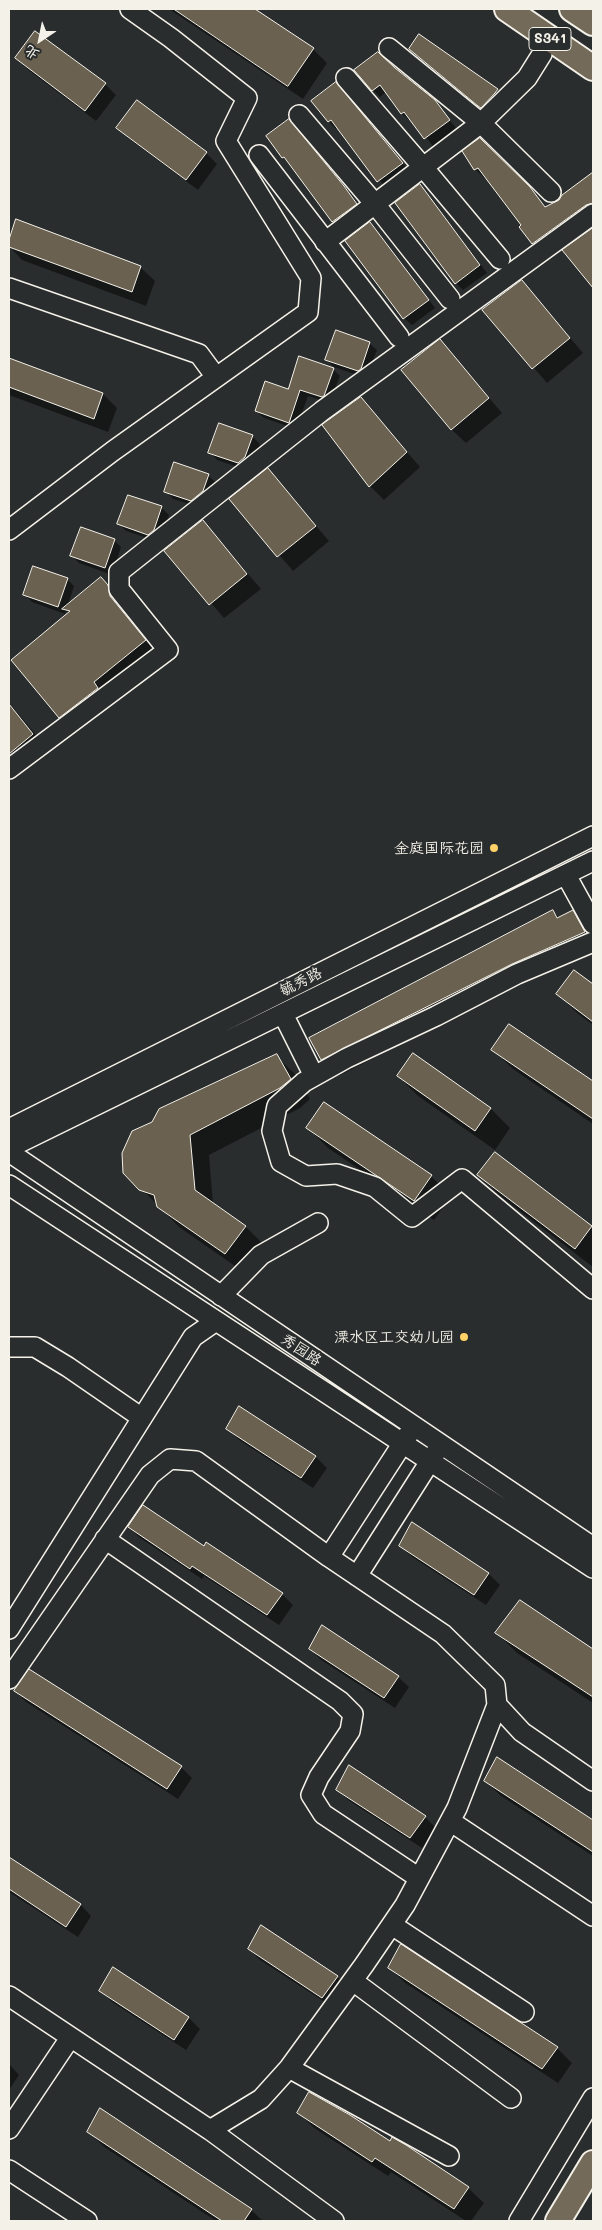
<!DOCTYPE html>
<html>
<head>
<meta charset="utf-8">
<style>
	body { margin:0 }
	#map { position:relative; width:602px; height:2230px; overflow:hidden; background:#2a2d2e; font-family:Mali,"LXGW WenKai TC",sans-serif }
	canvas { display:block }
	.frame { position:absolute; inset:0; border:10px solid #f4f1e8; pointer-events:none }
	.north { position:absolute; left:15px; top:15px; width:50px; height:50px; -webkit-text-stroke:4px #2a2d2e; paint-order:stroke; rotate:214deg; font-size:14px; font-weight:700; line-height:20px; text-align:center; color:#f4f1e8 }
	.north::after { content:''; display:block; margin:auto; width:18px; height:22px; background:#f4f1e8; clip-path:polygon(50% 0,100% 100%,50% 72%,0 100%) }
</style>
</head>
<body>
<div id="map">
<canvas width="602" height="2230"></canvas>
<div class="frame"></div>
<div class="north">北</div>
</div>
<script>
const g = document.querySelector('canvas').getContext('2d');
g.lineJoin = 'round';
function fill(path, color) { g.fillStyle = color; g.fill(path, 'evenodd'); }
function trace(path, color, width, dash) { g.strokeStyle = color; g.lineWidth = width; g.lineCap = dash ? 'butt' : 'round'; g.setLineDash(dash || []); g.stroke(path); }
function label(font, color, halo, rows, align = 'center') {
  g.font = font + ' Mali,"LXGW WenKai TC",sans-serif'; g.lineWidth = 4.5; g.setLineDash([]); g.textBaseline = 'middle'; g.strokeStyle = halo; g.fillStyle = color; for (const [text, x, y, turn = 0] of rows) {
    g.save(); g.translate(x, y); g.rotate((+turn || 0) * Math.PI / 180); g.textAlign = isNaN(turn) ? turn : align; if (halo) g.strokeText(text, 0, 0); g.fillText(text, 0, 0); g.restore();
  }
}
fill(new Path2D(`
	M169,9H253L313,49L327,63L303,99Z
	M419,36L497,90L508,101L492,118L410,49Z
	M16,58L105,84L116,95L96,121L27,69Z
	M395,69L434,101L456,128L433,146L411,119L410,121L402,114L386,92L380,97L373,90Z
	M343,91L409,171L386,188L338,128L336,129L329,122L312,101Z
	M118,127L206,153L217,164L198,190L128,138Z
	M296,128L351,194L363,212L340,229L291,164L283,157Z
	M480,140L547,208L560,201L563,196L593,173V218L542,253L521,227L523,226L487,178L485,179L475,169Z
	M420,186L487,273L463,290L456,283Z
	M17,221L140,267L155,281L146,306L22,260L9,246Z
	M370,224L435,308L412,325L404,318Z
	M593,228V286L564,250Z
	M522,281L583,353L547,383L484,310Z
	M440,341L502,413L466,443L451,429Z
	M369,343L377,350L366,378L334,367L327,360Z
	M9,359L103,394L117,408L108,432L9,395Z
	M333,369L340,376L329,403L308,396L296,429L264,418L256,411L288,391Z
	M361,398L420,467L384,500L370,486Z
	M252,436L260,444L252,465L246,470L217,460L210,452Z
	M268,470L329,541L293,571L231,499Z
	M208,475L215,482L210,498L199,507L173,499L166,491Z
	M128,496L162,508L169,515L161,537L156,541L126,531L119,524Z
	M203,522L261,589L224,618L166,551Z
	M114,540L121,547L112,575L79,563L72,556Z
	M101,578L122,601L124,612L159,655L74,731L60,717L69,614L66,611L65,614L32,602L25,595L67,579L74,586L68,605Z
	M9,703L47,748L10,778L9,777Z
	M553,912L560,918L572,912L593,936V952L529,980L338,1076L322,1059Z
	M574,971L593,986V1025L577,1013L558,994Z
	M509,1026L593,1083V1124L513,1069L493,1050Z
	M413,1055L491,1109L510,1128L495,1150L418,1096L398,1076Z
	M276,1056L296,1075L310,1099L300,1108L209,1155L213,1204L245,1226L265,1246L245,1273L179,1227L125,1172Z
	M308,1128L431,1176L451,1196L434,1220L328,1148Z
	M495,1154L593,1229V1267L499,1195L479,1175Z
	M240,1407L316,1457L327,1468L313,1488L239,1440L228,1429Z
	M413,1524L489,1574L500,1585L486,1605L412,1557L401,1546Z
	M129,1527L204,1547L282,1594L293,1605L279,1625L204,1576L202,1579L140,1538Z
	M521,1601L593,1651V1703L517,1653L497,1633Z
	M310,1649L398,1677L409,1687L395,1708L321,1660Z
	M30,1671L181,1767L192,1778L178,1799L26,1702L15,1691Z
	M498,1759L593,1821V1856L501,1796L485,1781Z
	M337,1789L425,1817L436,1828L422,1848L348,1800Z
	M9,1858L81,1905L91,1916L78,1937L9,1892Z
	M249,1949L337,1977L348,1987L334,2008L260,1960Z
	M389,1967L557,2048L572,2063L558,2083L405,1983Z
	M113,1969L189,2018L200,2029L186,2050L112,2002L101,1991Z
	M9,2064L19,2075L9,2090Z
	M299,2113L390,2142L468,2188L484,2203L471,2221H466L391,2172L388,2176L314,2128Z
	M88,2131L251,2210L263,2221H216L104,2147Z`), '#0007');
const building = new Path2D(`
	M174,9H255L314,48L288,86Z
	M35,31L106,83L85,111L15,58Z
	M419,34L498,89L495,93L481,108L478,106L409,49Z
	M378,52L395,68L435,100L450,120L424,139L404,112L401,114L380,85L372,91L354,70Z
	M336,82L403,163L377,182L331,120L328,122L311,101Z
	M137,100L207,152L186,180L116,128Z
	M289,119L344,186L357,204L332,222L284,157L282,158L266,136Z
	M480,138L530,187L545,207L559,200L562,195L593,172V203L586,205L532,244L519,227L521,225L478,168L474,170L462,151Z
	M420,184L480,265L455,284L395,203Z
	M16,219L141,266L132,292L9,247V240Z
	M370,222L429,300L403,319L345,241Z
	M593,228V288L562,250Z
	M522,280L570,338L532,369L482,310Z
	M336,330L370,342L361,369L358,371L325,360Z
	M440,339L489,398L451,430L401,370Z
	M299,356L334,368L324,396L322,397L300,390L289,423L255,411L265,381L288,389Z
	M9,358L103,393L94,419L9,387Z
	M361,397L407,452L369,487L322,425Z
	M219,423L253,435L245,457L238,463L208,453Z
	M174,462L209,474L203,491L191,501L164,492Z
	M268,468L316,526L277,557L229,499Z
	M128,495L162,506L154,530L148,535L117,524Z
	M203,520L247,574L209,605L164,551Z
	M81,527L115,539L105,568L70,556Z
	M33,566L68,578L58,607L23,595Z
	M101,577L108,585L110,596L146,640L94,682L98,688L59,718L11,660L70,611L62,609Z
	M9,704L33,734L9,754Z
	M553,910L557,918L573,910L585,932L512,964L321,1060L309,1038Z
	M574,970L593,984V1022L556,994Z
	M509,1024L593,1081V1119L491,1050Z
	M413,1053L491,1108L475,1131L397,1076Z
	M277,1054L291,1079L280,1088L190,1135L195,1190L246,1226L225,1254L157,1207L154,1195L139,1190L123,1173L122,1153L132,1131L152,1122L159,1109Z
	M324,1102L432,1175L414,1201L306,1128Z
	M495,1152L592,1226L575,1249L477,1175Z
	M239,1406L316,1456L301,1478L226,1429Z
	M143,1505L204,1546L206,1542L283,1593L267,1615L192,1566L190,1569L128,1527Z
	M412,1522L489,1573L474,1595L399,1546Z
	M520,1600L593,1649V1697L495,1633Z
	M322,1625L399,1676L384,1698L309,1649Z
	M29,1669L182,1766L167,1789L14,1691Z
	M497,1757L593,1820V1852L484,1781Z
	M349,1765L426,1816L410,1838L336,1790Z
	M9,1857L81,1904L66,1927L9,1889Z
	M261,1925L338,1976L322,1998L248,1949Z
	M401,1944L558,2047L542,2069L388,1968Z
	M113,1967L189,2017L174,2040L99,1991Z
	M309,2092L350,2115L390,2141L392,2137L406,2145L469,2187L454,2209L375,2158L372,2162L297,2113Z
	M100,2108L252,2209L244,2221H222L87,2132Z`);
fill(building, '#6a6151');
trace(building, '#f4f1e8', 1);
const minor = new Path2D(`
	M389,48L481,123L551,192
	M346,78L423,167L500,259
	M299,115L375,204L450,299
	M259,155L399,337
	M325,242L481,123L527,78L542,54
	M9,288L199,354L216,377
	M9,530L113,451L308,312L311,278L226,141L247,98L171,38L130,9
	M9,769L168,650L119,589V572L322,411L593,214
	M566,875L593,924
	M593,942L517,974L436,1016L347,1058L304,1082L277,1106L272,1131L281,1162L306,1176L337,1174L375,1187L412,1217L462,1179L593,1289
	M283,1014L314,1076
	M9,1129L593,836
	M9,1148L593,861
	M9,1152L593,1547
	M9,1185L593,1568
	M221,1296L261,1255L318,1223
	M9,1347H35L68,1367L142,1418
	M105,1539L340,1701L353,1714L350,1731L319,1777L311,1795L323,1814L419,1878
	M329,1557L410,1432
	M357,1576L436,1452
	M9,1629L193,1337L216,1321
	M9,1679L150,1475L170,1459L196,1461L329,1557L443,1634L495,1685L497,1705L457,1808L405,1905L364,1965L289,2068L261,2099L210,2130L9,1996
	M497,1705L522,1732L593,1781
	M450,1821L593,1916
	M392,1925L524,2012
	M353,1981L511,2098
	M289,2068L449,2156
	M9,2129L70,2038
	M210,2130L334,2221
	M9,2170L87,2221
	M519,2221L593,2098`);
const major = new Path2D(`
	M507,9L593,68
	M572,9L593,23
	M558,2221L593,2163`);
trace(minor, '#f4f1e8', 22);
trace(major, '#f4f1e8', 28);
trace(minor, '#2a2d2e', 19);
trace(major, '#746a5a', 24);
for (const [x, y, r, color] of [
	[494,848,5,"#ffd166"],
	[464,1337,5,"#ffd166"]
]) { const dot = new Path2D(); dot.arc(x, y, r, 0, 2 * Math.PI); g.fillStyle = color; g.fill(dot); trace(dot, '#2a2d2e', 2); }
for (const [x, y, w] of [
	[550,39,42]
]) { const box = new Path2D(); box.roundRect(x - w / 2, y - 11.5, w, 23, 4); g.fillStyle = '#2a2d2e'; g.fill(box); trace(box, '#f4f1e8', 1); }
label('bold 14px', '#f4f1e8', null, [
	["S341",550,39]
]);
label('15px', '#f4f1e8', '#2a2d2e', [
	["金庭国际花园",484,848],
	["溧水区工交幼儿园",454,1337]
], 'right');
label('15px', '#f4f1e8', '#2a2d2e', [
	["毓秀路",301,982,-27],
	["秀园路",301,1350,34]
]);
</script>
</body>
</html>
